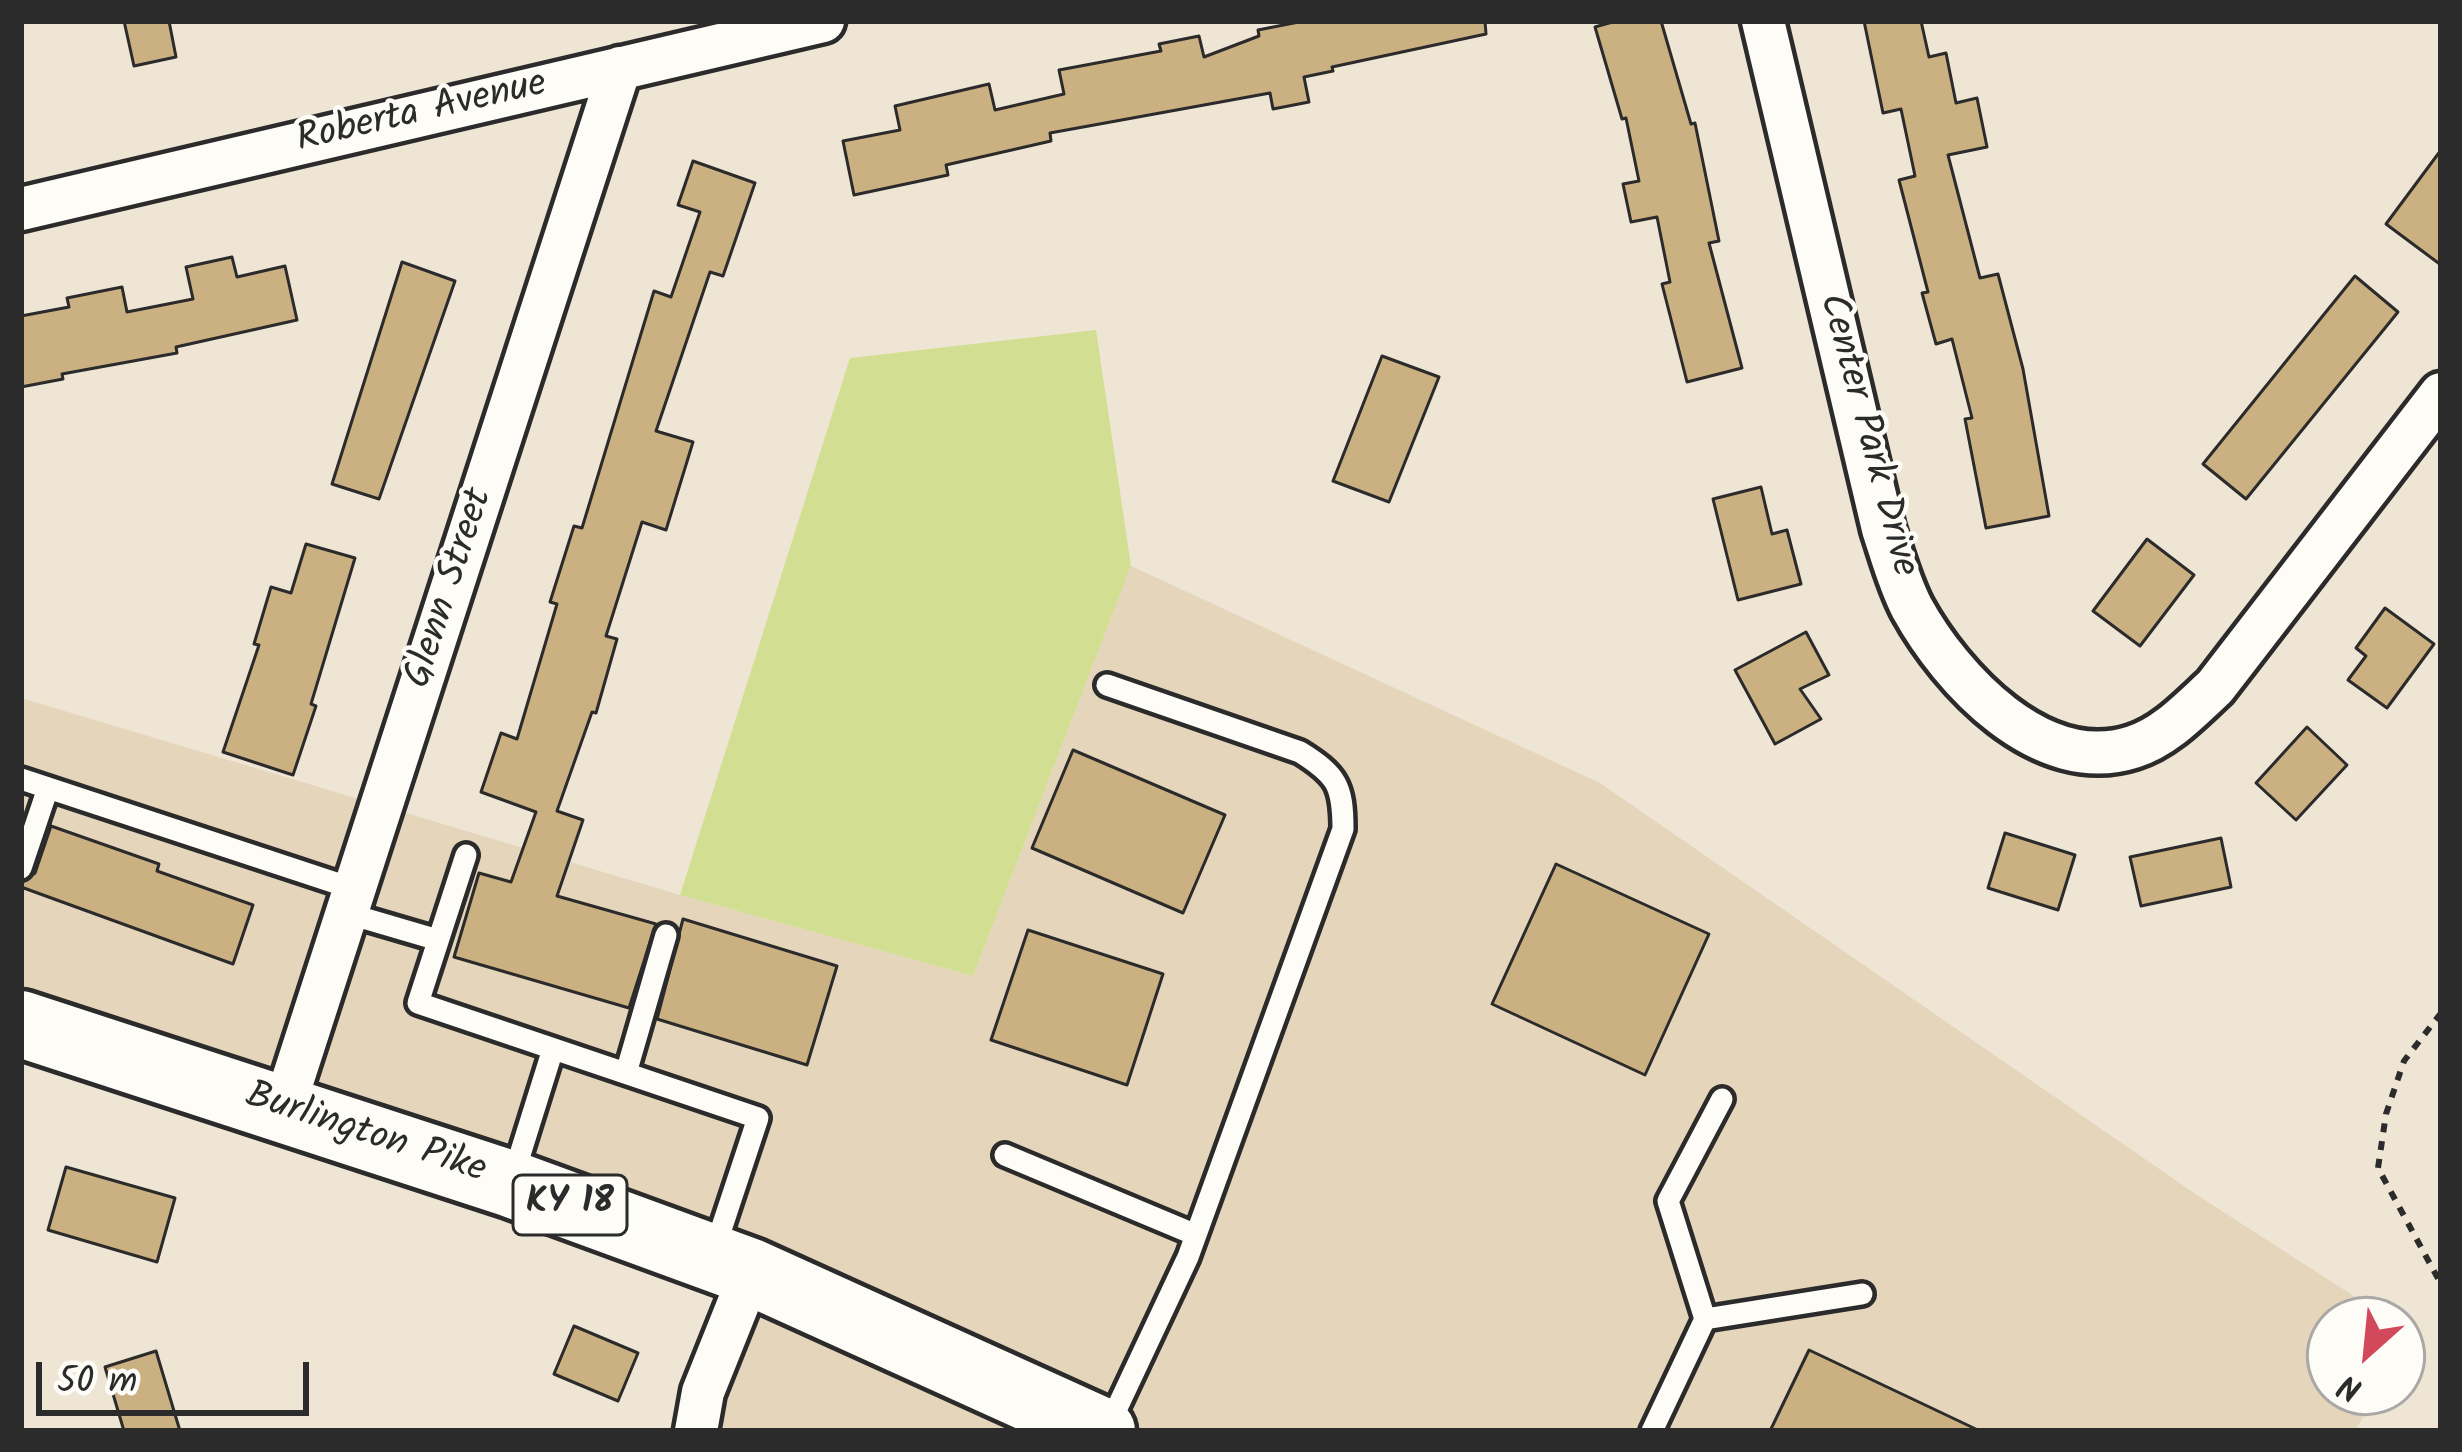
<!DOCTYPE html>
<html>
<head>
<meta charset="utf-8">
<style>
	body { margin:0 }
	#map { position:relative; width:2462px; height:1452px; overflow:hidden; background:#eee5d4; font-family:Kalam,sans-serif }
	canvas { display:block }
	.frame { position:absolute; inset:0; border:24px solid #2b2b2b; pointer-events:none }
	.north { position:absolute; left:2306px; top:1296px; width:120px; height:120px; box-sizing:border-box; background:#fdfcf7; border:3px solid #a9a8a5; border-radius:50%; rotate:207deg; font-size:33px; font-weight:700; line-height:48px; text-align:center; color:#2b2b2b }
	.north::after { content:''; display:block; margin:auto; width:42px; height:54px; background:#d1495b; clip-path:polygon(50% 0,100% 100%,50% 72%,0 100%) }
	.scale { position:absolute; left:36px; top:1362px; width:273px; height:54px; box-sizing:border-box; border:6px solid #2b2b2b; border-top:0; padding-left:15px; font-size:36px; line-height:42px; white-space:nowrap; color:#2b2b2b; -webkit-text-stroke:9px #fdfcf7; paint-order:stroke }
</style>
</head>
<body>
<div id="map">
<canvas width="2462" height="1452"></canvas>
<div class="frame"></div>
<div class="north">N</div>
<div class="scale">50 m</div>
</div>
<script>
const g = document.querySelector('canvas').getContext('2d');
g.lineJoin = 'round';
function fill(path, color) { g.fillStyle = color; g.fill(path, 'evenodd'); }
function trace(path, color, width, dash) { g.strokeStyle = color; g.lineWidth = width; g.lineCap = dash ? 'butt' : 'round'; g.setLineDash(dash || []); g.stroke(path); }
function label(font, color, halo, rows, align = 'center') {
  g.font = font + ' Kalam,sans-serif'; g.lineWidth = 9; g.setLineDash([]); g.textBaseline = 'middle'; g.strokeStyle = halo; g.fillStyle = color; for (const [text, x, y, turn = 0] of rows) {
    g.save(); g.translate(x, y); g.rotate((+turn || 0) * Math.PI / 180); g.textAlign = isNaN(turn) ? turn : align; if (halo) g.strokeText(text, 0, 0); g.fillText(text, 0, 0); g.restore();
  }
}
fill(new Path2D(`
	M1131,566L1600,783L2197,1195L2391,1320H2330V1392H2378L2355,1431H696L751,1273L21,1024V698L680,895L973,976Z`), '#e4d5bb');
fill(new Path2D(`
	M1096,330L1131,566L973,976L680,895L850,358Z`), '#d2df92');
const building = new Path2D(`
	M124,21H169L176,57L134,66Z
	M1304,21H1485L1486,34L1332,67L1333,71L1304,77L1309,102L1273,109L1270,93L1050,133L1051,141L946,165L948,175L854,195L843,141L900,130L895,106L989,84L995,110L1064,94L1059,70L1161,51L1159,44L1199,36L1204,57L1259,36L1258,30Z
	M1616,21H1661L1691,124L1695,123L1719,241L1709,243L1742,368L1687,382L1662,284L1670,282L1657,217L1631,222L1623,184L1639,181L1626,118L1622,119L1595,27Z
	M1864,21H1921L1929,57L1946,53L1956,103L1977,98L1987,147L1948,155L1980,278L1998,274L2023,369L2049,516L1986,528L1965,419L1972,418L1952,339L1936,344L1922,293L1928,292L1899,180L1915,176L1901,109L1883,113Z
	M2441,150V265L2386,224Z
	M693,161L755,183L723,276L710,272L656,431L693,442L666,530L642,522L606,636L617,639L596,713L592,712L557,811L583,820L557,896L656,924L629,1008L454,957L479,873L511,882L536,812L481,792L501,733L517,739L557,604L550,602L574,526L582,528L654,291L671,297L700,212L678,205Z
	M232,257L237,277L285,266L297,320L176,347L177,353L62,374L63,379L21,387V316L69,307L67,298L122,287L127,312L193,299L186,267Z
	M402,262L455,281L379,499L332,484Z
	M2355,276L2398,312L2246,499L2203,464Z
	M1382,356L1439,377L1389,502L1333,481Z
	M1761,487L1772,534L1787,530L1801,584L1738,600L1713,499Z
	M2147,539L2194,575L2140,646L2093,611Z
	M306,544L355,558L311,704L316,706L293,775L223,752L259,645L254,644L271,587L291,593Z
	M2385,608L2434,644L2387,708L2348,680L2366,656L2356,648Z
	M1806,632L1829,675L1800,689L1821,719L1775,744L1735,670Z
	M2307,727L2347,765L2296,820L2256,783Z
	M1073,750L1225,815L1183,913L1032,848Z
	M51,826L159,864L157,871L253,905L233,964L21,887V883L35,873Z
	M2005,833L2075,855L2058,910L1988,888Z
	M2221,838L2231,887L2141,906L2130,857Z
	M1556,864L1709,934L1645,1075L1492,1004Z
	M683,919L837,966L807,1065L657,1019Z
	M1028,930L1163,974L1127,1085L991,1040Z
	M66,1167L175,1198L157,1262L48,1230Z
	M574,1326L638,1353L618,1401L554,1374Z
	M1809,1350L1980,1431H1770Z
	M156,1351L180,1431H124L105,1367Z`);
fill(building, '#cbb081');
trace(building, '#2b2b2b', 3);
const lane = new Path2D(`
	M1107,685L1300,752C1337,775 1343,786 1343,829L1188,1257L1109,1425
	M21,779L354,889
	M466,855L418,1003L758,1118L714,1251
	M21,868L48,788
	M346,913L438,940
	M626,1073L666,935
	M1005,1155L1196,1235
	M513,1177L553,1049
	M1705,1319L1862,1294
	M1652,1431L1705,1319L1668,1201L1722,1099`);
const street = new Path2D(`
	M1763,21L1883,529C1892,556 1899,583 1912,608C1951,679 2041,777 2133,747C2165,737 2190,710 2215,687L2441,394
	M21,209L823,21
	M283,1110L620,68
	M696,1431L703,1392L751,1272`);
const primary = new Path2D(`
	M21,1024L511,1184L751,1272L1102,1431`);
trace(lane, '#2b2b2b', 30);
trace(street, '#2b2b2b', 51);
trace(primary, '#2b2b2b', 75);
trace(new Path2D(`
	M2441,1013L2404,1061L2386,1114L2378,1168L2441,1284`), '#2b2b2b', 6, [9, 9]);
trace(lane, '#fdfcf7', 21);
trace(street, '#fdfcf7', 42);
trace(primary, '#fdfcf7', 66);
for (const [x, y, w] of [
	[570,1205,114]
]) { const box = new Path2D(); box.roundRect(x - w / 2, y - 30, w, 60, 9); g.fillStyle = '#fdfcf7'; g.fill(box); trace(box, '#2b2b2b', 3); }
label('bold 36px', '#2b2b2b', null, [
	["KY 18",570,1205]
]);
label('39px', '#2b2b2b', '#fdfcf7', [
	["Roberta Avenue",422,115,-13],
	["Center Park Drive",1865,436,75],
	["Glenn Street",452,589,-72],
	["Burlington Pike",365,1136,18]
]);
</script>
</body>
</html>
